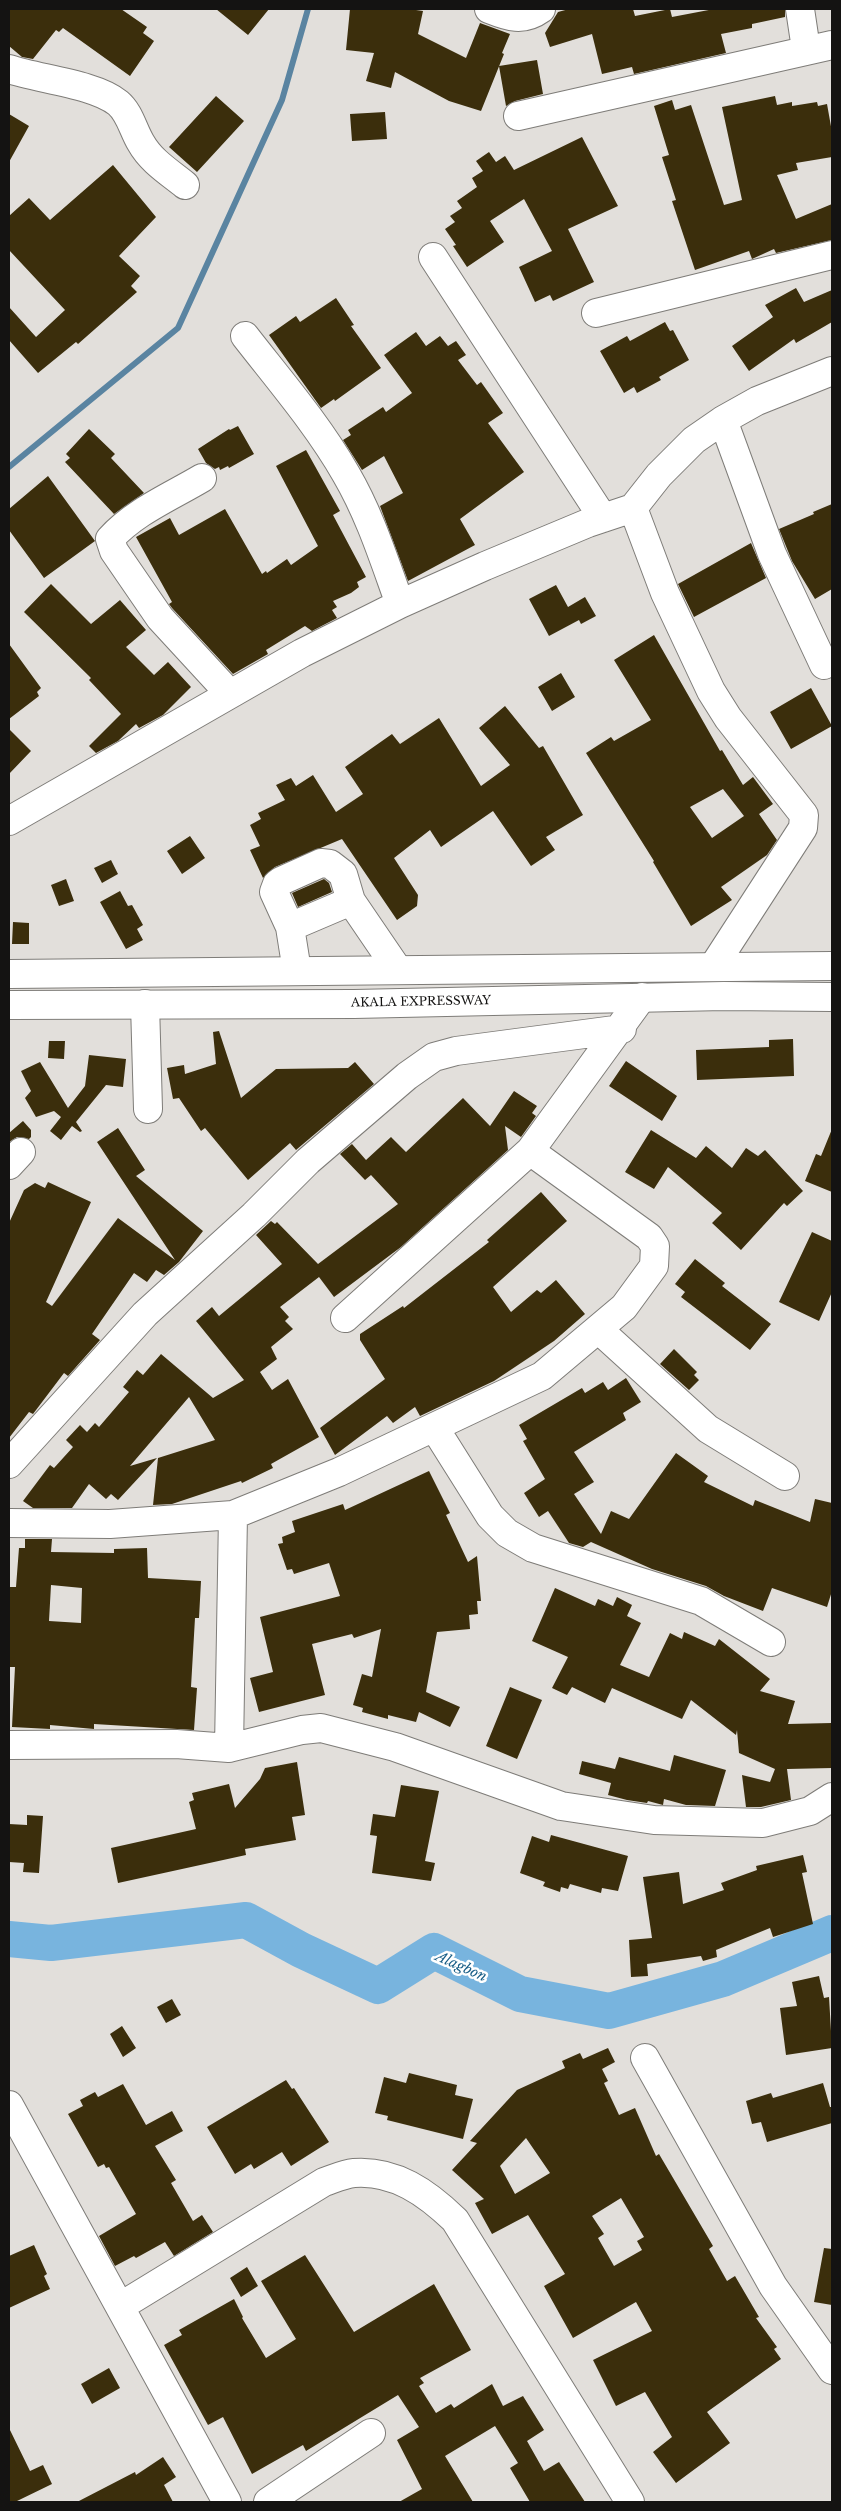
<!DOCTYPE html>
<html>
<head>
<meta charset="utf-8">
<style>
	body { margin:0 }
	#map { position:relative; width:841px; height:2511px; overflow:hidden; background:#e2dfdb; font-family:"Libre Baskerville",serif }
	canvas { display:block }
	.frame { position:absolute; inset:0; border:10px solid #141312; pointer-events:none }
</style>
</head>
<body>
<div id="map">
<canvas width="841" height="2511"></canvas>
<div class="frame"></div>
</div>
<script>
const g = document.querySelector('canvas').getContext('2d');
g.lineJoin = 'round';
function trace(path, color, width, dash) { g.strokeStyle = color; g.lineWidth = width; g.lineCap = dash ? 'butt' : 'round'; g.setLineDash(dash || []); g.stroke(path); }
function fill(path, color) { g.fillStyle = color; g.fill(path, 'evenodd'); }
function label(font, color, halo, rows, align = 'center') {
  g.font = font + ' "Libre Baskerville",serif'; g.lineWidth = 5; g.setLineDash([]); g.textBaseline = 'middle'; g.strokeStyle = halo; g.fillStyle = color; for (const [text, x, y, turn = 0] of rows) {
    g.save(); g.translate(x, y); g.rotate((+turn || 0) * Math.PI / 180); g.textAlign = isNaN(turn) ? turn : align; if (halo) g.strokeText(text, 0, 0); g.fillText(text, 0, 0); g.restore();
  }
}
trace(new Path2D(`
	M9,467L178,328L282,100L308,9`), '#5a84a1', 6);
trace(new Path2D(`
	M9,1939L51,1943L246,1920L301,1950L378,1986L434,1951L520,1994L609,2011L723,1979L832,1933`), '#78b4de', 36);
fill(new Path2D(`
	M9,9H121L147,27L143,33L154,41L130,76L63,28L59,32L56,30L33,59L22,57L9,46Z
	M216,9H269L248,35Z
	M350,9H409L423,11L418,34L466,58L480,23L510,34L502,53L504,54L481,111L449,101L395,72L391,88L366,81L374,53L346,50Z
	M569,9H633L635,16L670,9L672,17L714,9H785V17L752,24V28L721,34L726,53L634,74L632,67L602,74L592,34L550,47L545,33L558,12Z
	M537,60L543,94L515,101L506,106L499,66Z
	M216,96L244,121L197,172L169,147Z
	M775,96L777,105L792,102V106L817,102L818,106L827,104L832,132V157L796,163L798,170L777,175L796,219L832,204V240L776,253L774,249L752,259L749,251L695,270L672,201L676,200L662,157L669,155L654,106L672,100L675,110L691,105L724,205L742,200L722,107Z
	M385,112L387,139L352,141L350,114Z
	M9,114L29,126L9,162Z
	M582,137L618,206L568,229L594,282L553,301L550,295L535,302L519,267L552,251L524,199L490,221L504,242L467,267L453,246L456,245L445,229L455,222L450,216L462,208L457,201L477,187L472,178L483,171L476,161L489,152L496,162L505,156L514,170Z
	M113,165L156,217L119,256L140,276L131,286L137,292L78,344L76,342L38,373L9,340V307L36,337L65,310L9,250V216L29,198L50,220Z
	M796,288L804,302L832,290V322L796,343L794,339L749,371L732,346L773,317L765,305Z
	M336,298L354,325L351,326L381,368L335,401L334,399L321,408L269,335L296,316L300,322Z
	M665,322L670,331L673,330L689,360L659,377L661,380L637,393L634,387L624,393L600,351L627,336L630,341Z
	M416,332L426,346L440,336L448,346L456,341L466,355L458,360L477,385L481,382L503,413L488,423L524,472L460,519L475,545L408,581L380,506L403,493L384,456L362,470L343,440L351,435L348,430L383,407L386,412L412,393L384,355Z
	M238,426L254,454L229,468L228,466L220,470L219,467L215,469L206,463L198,449L229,429L230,430Z
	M89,429L115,454L111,458L144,493L114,514L65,462L70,458L66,454Z
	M306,450L340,511L333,515L366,577L357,582L359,587L351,593L333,601L337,607L332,610L337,618L312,631L305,626L266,650L268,654L233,674L172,608L169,604L172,602L136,537L170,518L179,535L225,509L262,574L266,571L267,573L287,559L291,565L318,546L276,466Z
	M48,476L95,541L44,578L9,530V509Z
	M832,504V589L815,599L792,561L779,529L814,514L813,512Z
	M751,543L766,578L694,617L678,584Z
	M51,584L91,624L120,600L146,630L126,647L154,675L168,662L191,687L163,715L139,728L136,724L118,741L96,753L89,746L121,714L89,680L91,678L24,612Z
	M556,585L568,607L585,597L596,616L581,624L579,620L549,636L529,599Z
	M654,635L720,751L722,750L743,785L753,777L773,804L759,814L777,840L767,855L721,887L732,900L691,926L653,862L654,861L586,753L611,737L614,741L651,720L614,660ZM723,789L744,816L712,838L690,807Z
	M9,644L41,688L37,692L39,696L9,719Z
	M561,673L575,697L552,711L538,687Z
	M811,688L832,726L791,749L770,712Z
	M505,706L539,748L543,746L583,815L546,837L555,850L531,866L493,811L441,847L430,830L394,858L418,895L417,906L397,920L342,839L275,867L263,878L250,850L260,846L250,825L261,819L258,813L285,800L276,785L291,778L296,786L313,775L336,812L363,794L345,767L392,734L400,744L439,718L481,786L510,765L479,728Z
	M9,729L31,751L9,774Z
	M190,836L205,858L182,874L167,851Z
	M111,860L118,874L102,883L94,868Z
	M66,879L74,901L59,906L51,885Z
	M324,879L329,883L332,892L298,907L292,893Z
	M120,891L128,906L132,905L143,925L137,929L143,940L126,949L100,902Z
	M13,922L29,923V944H12Z
	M219,1031L241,1098L276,1069L348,1068L355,1062L374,1084L296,1150L290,1143L248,1180L205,1128L201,1131L179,1098L173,1099L167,1068L184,1065L185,1074L216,1064L213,1032Z
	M793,1039L794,1076L697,1080L696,1050L769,1047V1040Z
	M49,1041H65L64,1059L48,1058Z
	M89,1055L126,1059L123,1087L106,1085L76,1122L82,1131L80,1132L72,1126L61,1140L50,1131L61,1117L54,1111L36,1117L25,1098L31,1091L21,1071L40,1062L68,1108L85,1086Z
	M626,1061L677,1096L662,1121L609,1086Z
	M514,1091L537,1106L532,1113L536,1116L521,1137L505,1126L508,1150L401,1247L334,1297L319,1277L280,1307L289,1317L285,1321L293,1329L271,1347L277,1359L260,1372L272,1390L288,1379L319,1437L271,1464L273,1468L242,1483L241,1481L172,1504L153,1505L158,1458L215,1440L189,1397L130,1466L157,1458L118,1500L111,1494L106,1499L89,1484L72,1508H33L23,1501L50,1465L54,1468L73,1447L66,1440L80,1425L87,1432L95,1423L99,1427L129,1392L123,1387L137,1370L143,1375L161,1354L213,1398L244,1380L196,1321L212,1307L219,1316L282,1264L256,1235L271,1221L275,1224L277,1222L318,1264L398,1204L371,1175L365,1180L340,1154L352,1144L366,1160L391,1137L406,1152L463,1098L490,1126Z
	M23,1121L31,1130V1137L29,1139L17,1137L9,1142V1133Z
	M118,1128L145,1170L136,1176L203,1231L179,1262L164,1275L156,1270L147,1282L134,1273L92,1334L100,1340L68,1376L64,1373L33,1414L29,1412L9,1438V1223L24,1190L35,1183L45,1188L48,1182L91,1202L46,1302L52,1306L118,1218L175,1260L97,1142Z
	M832,1129V1192L805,1181L816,1154L821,1156Z
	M651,1130L696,1158L706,1146L732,1168L746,1148L758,1156L765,1150L803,1191L787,1206L784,1203L741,1250L712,1223L722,1213L668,1167L654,1189L625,1172Z
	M541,1192L567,1221L493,1287L511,1312L537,1290L541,1293L556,1280L585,1314L554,1341L494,1381L420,1416L415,1407L393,1423L387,1416L335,1455L320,1428L385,1379L360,1340V1334L403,1306L404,1308L489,1242L487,1240Z
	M812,1232L832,1241V1292L819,1321L779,1302Z
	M695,1259L725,1283L722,1286L771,1324L750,1350L681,1297L685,1292L675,1284Z
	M674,1349L697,1372L694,1375L699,1380L689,1390L660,1364Z
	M626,1378L641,1402L623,1413L626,1420L574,1452L594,1482L574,1494L601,1534L611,1511L629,1519L676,1453L708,1476L704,1482L753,1506L755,1500L810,1522L815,1499L832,1503V1591L827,1607L772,1588L763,1611L724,1596L706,1586L652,1569L591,1542L583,1547L569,1543L548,1511L539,1517L524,1493L545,1479L523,1441L527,1439L519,1425L582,1388L585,1393L603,1382L608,1390Z
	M429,1471L450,1513L446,1515L468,1562L477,1556L481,1601H477L478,1614L469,1615L470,1629L437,1632L426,1692L460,1707L450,1727L419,1712L416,1722L388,1715V1719L362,1712L363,1708L353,1705L362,1674L372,1677L381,1629L354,1638L352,1634L312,1644L325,1695L259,1712L250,1678L273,1672L260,1617L340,1596L329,1563L294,1574L292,1569L287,1570L278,1544L283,1543L282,1537L295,1532L292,1521L343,1504L345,1510Z
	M25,1539H52L51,1552L114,1553V1549L147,1548L148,1578L201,1581L199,1618H195L191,1687L197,1688L194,1730L94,1724V1729L50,1725V1729L12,1727L15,1667H9V1587H16L19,1548H25ZM51,1585L82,1588L81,1623L49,1621Z
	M555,1588L595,1606L598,1599L613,1606L617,1597L632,1605L627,1616L641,1623L620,1665L649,1677L670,1633L682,1639L684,1632L715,1646L719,1639L770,1679L760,1691L795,1701L788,1724L832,1723V1768L787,1769L791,1800L761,1807H746L742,1775L770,1782L775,1769L739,1753L737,1730L736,1735L691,1700L682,1719L612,1688L605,1703L572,1687L567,1695L552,1688L568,1657L532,1641Z
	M510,1687L542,1700L517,1759L486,1746Z
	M674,1755L726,1770L715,1806L686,1805L664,1799L663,1805L648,1801L647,1803L627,1800L608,1795L611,1783L579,1774L582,1761L615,1769L619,1757L670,1771Z
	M297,1762L305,1815L292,1817L296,1840L245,1849L246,1855L118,1883L111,1848L196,1829L189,1802L194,1800L192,1793L229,1784L235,1808L260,1779L265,1768Z
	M401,1785L439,1791L425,1861L435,1863L431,1881L372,1873L377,1836L370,1835L373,1814L395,1817Z
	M27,1815L43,1816L39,1873L23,1872L24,1863L9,1862V1824L27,1825Z
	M551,1835L628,1856L618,1891L602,1888L601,1893L570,1884L568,1889L561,1887L560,1892L543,1886L545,1882L520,1873L532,1836L549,1842Z
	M803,1855L807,1872L802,1873L813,1924L773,1937L770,1928L716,1950L717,1957L703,1961L701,1956L647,1964L648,1976L631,1977L629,1940L652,1938L643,1877L679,1872L683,1904L724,1890L721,1883L757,1870L756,1866Z
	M819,1976L824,1998L829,1997L832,2048L786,2055L780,2008L797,2006L792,1982Z
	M172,1999L181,2015L166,2023L157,2007Z
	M122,2026L136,2048L123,2057L110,2034Z
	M608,2048L615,2062L602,2069L608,2081L604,2083L619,2115L635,2108L656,2156L659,2154L713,2246L709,2249L727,2281L735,2276L759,2317L756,2318L777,2347L774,2349L781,2359L707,2412L730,2443L676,2483L653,2452L672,2437L645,2392L616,2406L593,2360L652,2331L636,2302L573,2338L544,2286L565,2274L528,2215L492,2234L475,2203L484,2199L452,2170L477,2143L470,2141L517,2090L565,2068L562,2061L580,2053L583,2059ZM526,2138L550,2173L515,2194L500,2166ZM621,2198L644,2237L637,2241L642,2250L614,2266L598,2238L604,2234L592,2216Z
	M409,2073L457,2085L455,2095L473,2099L463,2139L387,2120L388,2116L375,2113L384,2077L406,2083Z
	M286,2080L292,2089L294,2088L329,2142L291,2166L282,2152L254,2169L251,2164L235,2174L207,2127Z
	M823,2083L830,2107H832V2123L767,2142L761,2122L752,2124L746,2101L771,2093L773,2098Z
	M123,2084L146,2125L172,2111L183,2131L155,2146L176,2180L171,2183L193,2221L202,2215L213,2232L174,2256L165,2242L136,2258L134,2256L115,2266L99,2236L136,2214L109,2167L106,2168L104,2164L98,2167L68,2114L83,2106L80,2100L95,2092L98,2097Z
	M34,2245L47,2274L44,2276L50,2289L9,2308V2256Z
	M824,2248L832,2249V2305L814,2302Z
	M305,2255L354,2332L434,2284L471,2350L420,2378L424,2383L419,2386L436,2413L451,2404L454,2408L492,2384L503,2406L523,2396L544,2430L527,2441L544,2471L559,2462L585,2502H530L510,2468L518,2463L495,2426L445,2456L473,2502H399L422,2489L397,2440L419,2427L398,2395L306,2451L303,2445L252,2474L223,2417L208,2425L164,2345L182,2335L179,2330L234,2299L243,2317L242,2318L266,2358L296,2339L261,2281Z
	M247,2267L258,2286L241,2297L230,2278Z
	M109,2368L120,2388L92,2404L81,2384Z
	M9,2428L30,2471L43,2465L52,2484L15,2502H9Z
	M163,2457L176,2477L164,2485L173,2502H77L135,2472L136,2475Z`), '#3b2e0c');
const minor = new Path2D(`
	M489,9C509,17 523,22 541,9
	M800,9L806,49
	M9,69C38,79 95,84 118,103C130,113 133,130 141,143C151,161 169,172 185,185
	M518,116L832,45
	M433,257L603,518
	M596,313L832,255
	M245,336C280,381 318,425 346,474C370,515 384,560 400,604
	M723,420L772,554L824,665
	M202,478C170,497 134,512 110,539L114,551L160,618L230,694
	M633,508L665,593L711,691L728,718L804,815L803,828L713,967
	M9,821L302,653L400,604L485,566L588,523L633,508L659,475L694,440L723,420L757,401L832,371
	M290,927L351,901
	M297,971L290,927L274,892L277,884L281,881L321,863L330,864L343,874L351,901L398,970
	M145,1004L148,1109
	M9,1165L21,1152
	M345,1318L530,1151L642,997
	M598,1329L708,1429L785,1476
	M434,1427L490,1516L507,1533L533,1548L701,1601L771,1642
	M9,1464L145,1314L254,1215L308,1161L407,1076L434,1057L456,1051L622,1029
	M9,1523L110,1524L233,1515L339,1472L542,1376L624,1307L654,1266L655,1246L649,1237L530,1151
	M9,1745L176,1744L229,1748L302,1730L321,1728L395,1747L561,1806L654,1820L763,1823L810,1811L832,1797
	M229,1748L233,1515
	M645,2058L773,2286L832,2370
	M9,2105L227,2502
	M121,2306L324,2182C333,2179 344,2174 354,2173C395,2170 427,2193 455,2220L630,2502
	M268,2502L371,2433`);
const major = new Path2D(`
	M9,974L832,966
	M9,1005L354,1004L724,996L832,997`);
trace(minor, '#7e7c78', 30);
trace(major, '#7e7c78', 30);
trace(minor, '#fff', 28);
trace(major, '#fff', 28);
label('12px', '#141312', '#fff', [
	["AKALA EXPRESSWAY",421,1002,-1]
]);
label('italic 14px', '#185d86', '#fff', [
	["Alagbon",461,1967,24]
]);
</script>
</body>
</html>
